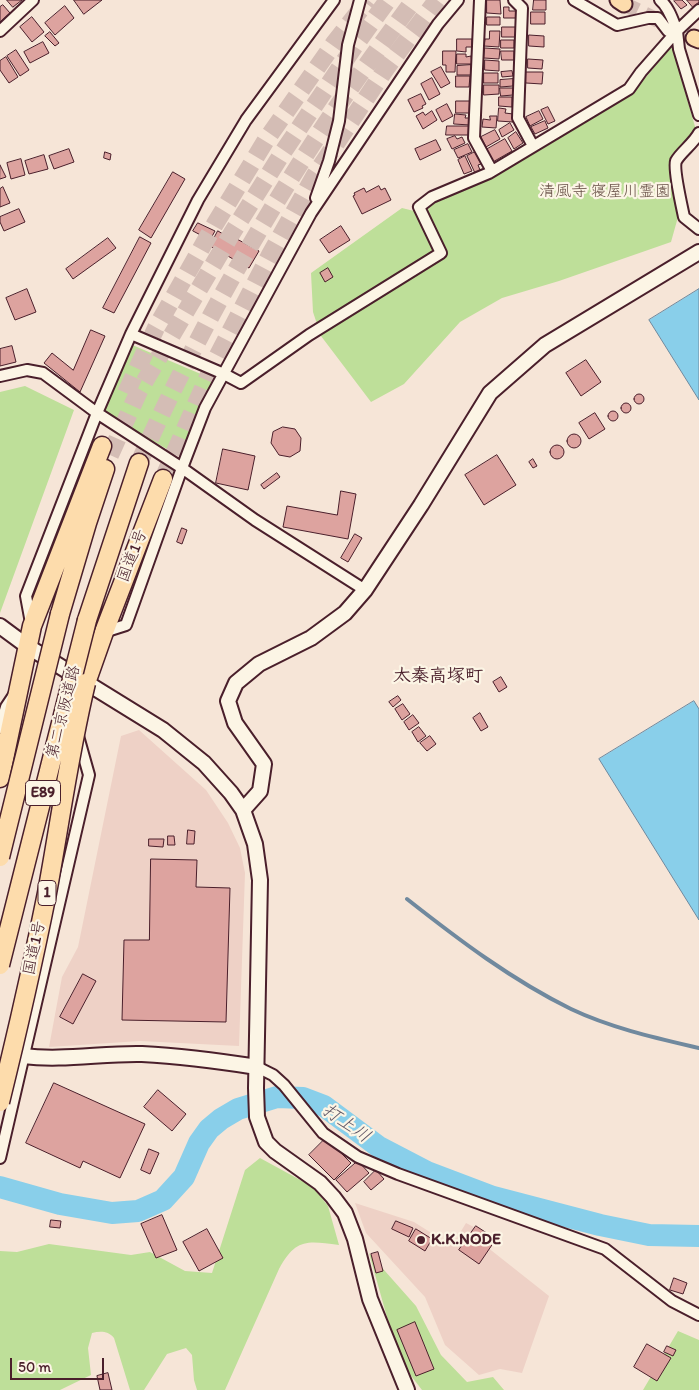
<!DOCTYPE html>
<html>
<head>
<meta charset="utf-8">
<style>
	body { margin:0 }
	#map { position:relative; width:699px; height:1390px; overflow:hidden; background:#f6e5d7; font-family:Itim,sans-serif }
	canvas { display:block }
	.scale { position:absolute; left:10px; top:1358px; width:94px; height:22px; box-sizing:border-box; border:2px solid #4a1f2b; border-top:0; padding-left:6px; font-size:15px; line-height:18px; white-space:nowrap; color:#4a1f2b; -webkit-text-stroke:4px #fcf5e5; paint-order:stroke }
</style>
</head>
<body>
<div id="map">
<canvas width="699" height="1390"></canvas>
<div class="scale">50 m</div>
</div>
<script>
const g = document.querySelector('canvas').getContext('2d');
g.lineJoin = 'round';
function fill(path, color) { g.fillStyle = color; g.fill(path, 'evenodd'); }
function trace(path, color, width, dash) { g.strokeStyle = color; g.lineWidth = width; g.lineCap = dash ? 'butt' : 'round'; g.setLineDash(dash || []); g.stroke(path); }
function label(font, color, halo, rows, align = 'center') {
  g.font = font + ' Itim,"Klee One",sans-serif'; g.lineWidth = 4.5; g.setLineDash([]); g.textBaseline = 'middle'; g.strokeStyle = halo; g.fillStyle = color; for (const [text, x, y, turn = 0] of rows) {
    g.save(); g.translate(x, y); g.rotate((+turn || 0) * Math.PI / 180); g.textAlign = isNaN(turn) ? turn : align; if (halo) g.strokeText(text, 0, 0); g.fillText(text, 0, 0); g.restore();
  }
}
fill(new Path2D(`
	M139,730L206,790L228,823L240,848L245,873L239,1046L140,1041L49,1047L62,977L78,947L121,736Z
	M355,1203L414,1222L452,1246L466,1223L491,1236L487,1247L549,1296L522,1373L500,1369L479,1375L445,1345L425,1297L366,1233Z`), '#eed1c6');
fill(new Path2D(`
	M672,46L696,130L673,163L678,217L671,242L559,281L502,298L460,322L404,384L371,402L321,336L313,312L311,273L402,208L414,211L535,153L631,95Z
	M130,344L215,380L181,457L95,408Z
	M25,386L74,410L0,613V392Z
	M260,1158L313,1187L328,1206L339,1245C307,1241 296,1238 279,1269L225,1390H197L194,1380L192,1355L186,1348L167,1354L144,1390H130L114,1338C108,1331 101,1331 92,1333L88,1348L91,1375L60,1390H0V1251L17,1252L49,1244L131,1255L150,1252L185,1271L212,1273L245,1170Z
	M369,1253L416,1306L441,1355L467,1382L493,1377L504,1390H422L399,1360Z
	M678,1331L699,1340V1390H643Z`), '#bedf99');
const water = new Path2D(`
	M699,289V400L649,320Z
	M694,701L699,709V920L599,759Z`);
fill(water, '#89cfea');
trace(water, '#70899e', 1);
trace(new Path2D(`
	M407,899C459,940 512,980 571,1009C611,1028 656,1038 699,1048`), '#70899e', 4);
trace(new Path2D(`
	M0,1187L60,1204L112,1213L138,1211L163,1200L184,1177L199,1143L209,1129L221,1119L238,1109L277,1097L303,1098L324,1106L379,1147L427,1172L493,1197L600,1225L649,1235L699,1236`), '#89cfea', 22);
const building = new Path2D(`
	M7,0H22L13,7Z
	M74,0H102L84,14Z
	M487,0H500L501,14L487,13Z
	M534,0H546V10H533Z
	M675,0H682L687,5L681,9L674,1Z
	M687,0H699V2L693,7Z
	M3,5L10,13L0,22V7Z
	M65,6L74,18L55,35L45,23Z
	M504,7H509V11H518V18H504Z
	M531,12H545V24H531Z
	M32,17L44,32L32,42L20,27Z
	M487,17H500V25H487Z
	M502,27H516V37H502Z
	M490,31H500L499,47L484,46L485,39H489Z
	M50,32L59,43L55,46L45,36Z
	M529,35L544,36V47L529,46Z
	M457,39H472V47H466V52L457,51Z
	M501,40H514V48H501Z
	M43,42L49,53L30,63L24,52Z
	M485,48L500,49L499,59L484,58Z
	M16,50L29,70L20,76L7,56Z
	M443,51H456L455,72H446V65H443Z
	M501,51H514V60H502Z
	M457,54H466V57L471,56L472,64H457Z
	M6,57L18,77L9,83L0,70V61Z
	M528,59L543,60L542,69L528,68Z
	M485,60L499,61V71L485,70Z
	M471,65V75H457V66Z
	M441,67L450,83L441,88L431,72Z
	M512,71L513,76L502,77L501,72Z
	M526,72H543L542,84L526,83Z
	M484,73H498V83H484Z
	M456,76H470L469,87H456Z
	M432,78L440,94L429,100L421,84Z
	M513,79V86L500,87V80Z
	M484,85H499V94L484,95Z
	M500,88H513V95L501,96Z
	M421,94L426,104L422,106L423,108L414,112L408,100Z
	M499,97H512V107L499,106Z
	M456,101H470V113H456Z
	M447,104L453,116L442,122L436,110Z
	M548,107L555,121L548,124L541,110Z
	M499,108L506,109L505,113L513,114V122L498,121Z
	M432,111L437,120L423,129L416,116L423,112L425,115Z
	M539,111L543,119L530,126L526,117Z
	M455,114L466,115L465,118H470V125L454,124Z
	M490,116H497L496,128L482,127L483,119L490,120Z
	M545,121L548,128L535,134L531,127Z
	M510,123L514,130L502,137L499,130Z
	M447,126H471V135H446Z
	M495,130L500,139L486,147L481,137Z
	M516,132L523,143L514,149L508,138Z
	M455,136L457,139L462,137L465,143L452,149L447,139Z
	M505,139L512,151L491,163L484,151Z
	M436,140L441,150L420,160L415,149Z
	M468,144L472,152L458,158L454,150Z
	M69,149L74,162L54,169L49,156Z
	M105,152L111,154L110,160L104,158Z
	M475,152L481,164L478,165L480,170L475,173L467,156Z
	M44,155L48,169L29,174L25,161Z
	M465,156L472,171L464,174L458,160Z
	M21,159L25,175L11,179L7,163Z
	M0,165L6,177L0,179Z
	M173,172L185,179L151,238L139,230Z
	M379,186L381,190L385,188L391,200L362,214L353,196L355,195L354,193L364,188L366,192Z
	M3,187L10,203L0,207V189Z
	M19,209L25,222L4,231L0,222V217Z
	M198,223L215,231L210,240L193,231Z
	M341,226L350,240L329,253L320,240Z
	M218,231L233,240L235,238L259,251L249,268L210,246Z
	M140,237L151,243L114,313L103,308Z
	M108,238L116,248L73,279L66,269Z
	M328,268L333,277L325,282L320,273Z
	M27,289L36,312L15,320L6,298Z
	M91,330L105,336L80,392L44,363L52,353L73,370Z
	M12,346L16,362L0,366V349Z
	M586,360L601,382L581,396L566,373Z
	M634 399a5 5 0 1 1 10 0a5 5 0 1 1-10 0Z
	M621 408a5 5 0 1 1 10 0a5 5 0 1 1-10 0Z
	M608 416a5 5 0 1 1 10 0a5 5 0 1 1-10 0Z
	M595,413L605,429L589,439L579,423Z
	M283,427L295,429L301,438L300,451L290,457L279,455L271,443L273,432Z
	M567 441a7 7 0 1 1 14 0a7 7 0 1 1-14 0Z
	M550 452a7 7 0 1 1 14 0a7 7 0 1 1-14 0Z
	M223,449L255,456L248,490L216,483Z
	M497,455L516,485L484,505L465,475Z
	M533,459L537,466L533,468L529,462Z
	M277,473L280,477L264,489L261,485Z
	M341,491L356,494L348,539L283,527L287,506L337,515Z
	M182,528L187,530L182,544L177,542Z
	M355,534L362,538L348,562L341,558Z
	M501,677L507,687L499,692L493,682Z
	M398,696L401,700L393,707L389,702Z
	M403,704L410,714L402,720L395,709Z
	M480,713L488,727L481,731L473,718Z
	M413,715L419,723L409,730L404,722Z
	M419,727L426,736L418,742L412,732Z
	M430,736L436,744L427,751L420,743Z
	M188,830L195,831L194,844H187Z
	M168,836H174L175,845H168Z
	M149,839H164L163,847L149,846Z
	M151,859L197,860L196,887L230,888L226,1022L122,1020L124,940H149Z
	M83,974L96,981L73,1024L60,1017Z
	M54,1083L145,1124L120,1178L83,1161L80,1168L26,1143Z
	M158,1090L186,1114L172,1131L144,1107Z
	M326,1138L351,1163L334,1180L309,1155Z
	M149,1149L159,1153L150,1174L141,1170Z
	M358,1161L369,1173L347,1192L336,1180Z
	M376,1170L384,1179L371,1190L364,1182Z
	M162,1215L177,1250L156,1258L141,1224Z
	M51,1220L61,1221L60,1228L50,1227Z
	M396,1221L413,1228L409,1237L392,1229Z
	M476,1226L496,1239L479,1264L459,1250Z
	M207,1229L223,1258L199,1271L183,1242Z
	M416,1229L432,1239L425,1251L409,1241Z
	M378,1252L383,1271L376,1273L371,1254Z
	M674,1278L687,1283L683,1294L670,1290Z
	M415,1322L434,1369L416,1376L397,1330Z
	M647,1344L671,1358L657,1381L634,1367Z
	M667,1346L676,1350L673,1356L664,1352Z
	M108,1373L112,1390H100L97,1376Z`);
fill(building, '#dda39f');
trace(building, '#4a1f2b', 1);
trace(new Path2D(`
	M624,4L694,38`), '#d4bdb5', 15, [15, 8]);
trace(new Path2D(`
	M126,393L156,328L215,224L266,140L335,42L368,0
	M110,455L139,391L232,233L283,152L356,44L388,0
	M139,463C185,359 240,258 301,162C336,106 375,53 414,0
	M163,479L215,361L271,253L315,175L387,67L437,0`), '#d4bdb5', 18, [18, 9]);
const street = new Path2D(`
	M480,0L474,138L492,171
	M514,0L522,8L518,118L533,146
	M574,0L617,25L648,18H658L668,31H677L699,10
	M660,0C669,7 673,21 677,31
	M0,31L33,0
	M699,133C694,143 680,153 676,161C673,169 682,207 684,217L699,229
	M316,198L329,161L339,121L348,45L360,0
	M131,334L224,374L241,383L309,335L441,253L419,207L432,197L489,173L629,89L641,72L677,31L679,49L699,115
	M0,376L27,370L43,373L97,413L182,468L255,520L365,590
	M31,623L26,596L97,413L131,334L198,200L246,120L334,0
	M104,632L126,625L182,468L205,408L311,213L438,24L458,0
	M0,728L6,707L14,695
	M257,1067L273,1075L284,1085L323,1133L358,1157L398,1174L605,1249L672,1301L699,1315
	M0,1158L89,775L78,736`);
const secondary = new Path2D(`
	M0,626L27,646L163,730L204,763L231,793L243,810L255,844L260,880L256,1088L257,1117L266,1142L275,1151L320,1183L333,1197L345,1213L355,1239L370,1299L407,1390
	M243,810L260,791L264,764L235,723L228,701L236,683L259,664L311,638L345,613L365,590L421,505L490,393L545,345L699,252
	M23,1056C63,1061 103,1053 142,1054C181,1056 219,1061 257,1067`);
const primary = new Path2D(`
	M618,0L624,4
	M694,38L699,40`);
const highway = new Path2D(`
	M60,614L87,523L105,469
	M87,620L139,463
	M86,683L104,632L163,479
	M0,778L32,626L102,446`);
trace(street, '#4a1f2b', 14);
trace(secondary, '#4a1f2b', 18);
trace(primary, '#4a1f2b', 19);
trace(highway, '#4a1f2b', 21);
trace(street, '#fcf5e5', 10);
trace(secondary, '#fcf5e5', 14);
trace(primary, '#fddcac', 15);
trace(highway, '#fddcac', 18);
const highwayBridge = new Path2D(`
	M0,857L60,614
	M0,965L87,620
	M0,1102C17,1033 33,963 47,893C60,823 69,753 86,683`);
trace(highwayBridge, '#4a1f2b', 21, []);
trace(highwayBridge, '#fddcac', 18);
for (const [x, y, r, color] of [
	[421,1240,5,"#4a1f2b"]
]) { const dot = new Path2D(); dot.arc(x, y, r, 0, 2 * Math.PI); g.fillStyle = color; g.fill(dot); trace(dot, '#fcf5e5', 2); }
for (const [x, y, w] of [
	[43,793,35],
	[47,893,18]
]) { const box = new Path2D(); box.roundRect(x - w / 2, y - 12.5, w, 25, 4); g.fillStyle = '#fcf5e5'; g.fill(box); trace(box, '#4a1f2b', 1); }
label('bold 15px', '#4a1f2b', null, [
	["E89",43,793],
	["1",47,893]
]);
label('16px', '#674f46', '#fcf5e5', [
	["清風寺 寝屋川霊園",605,192]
]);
label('16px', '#4a1f2b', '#fcf5e5', [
	["国道1号",133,556,-69],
	["第二京阪道路",64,712,-76],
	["国道1号",35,948,-78]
]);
label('bold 16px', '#4a1f2b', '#fcf5e5', [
	["K.K.NODE",431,1240]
], 'left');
label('bold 18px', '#4a1f2b', '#fcf5e5', [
	["太秦高塚町",438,676]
]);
label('italic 18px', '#5d5464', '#fcf5e5', [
	["打上川",346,1124,35]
]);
</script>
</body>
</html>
